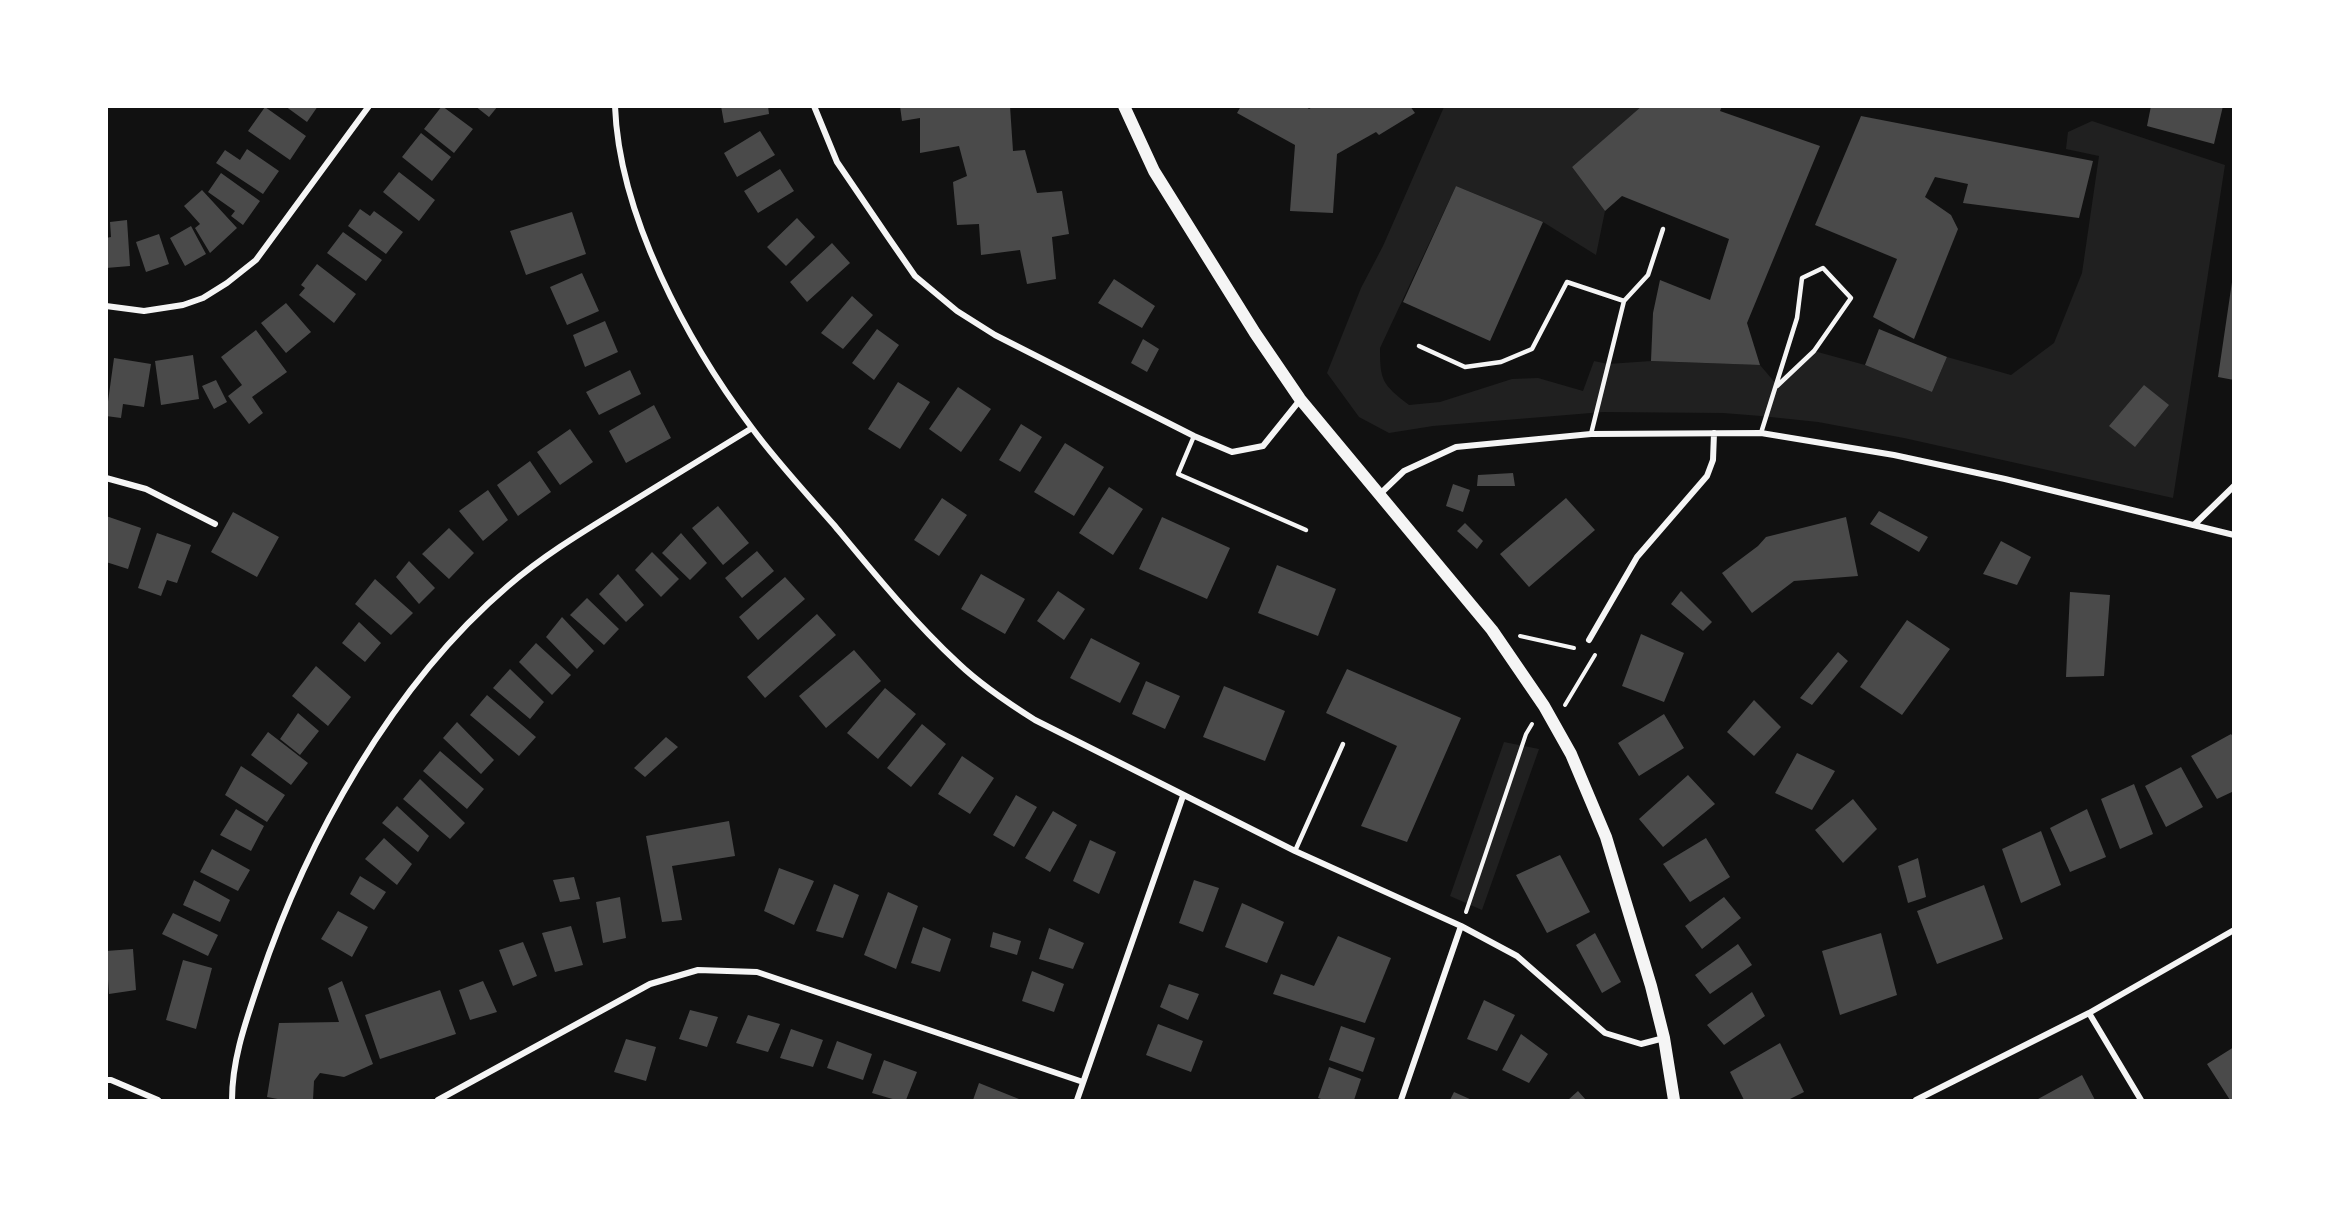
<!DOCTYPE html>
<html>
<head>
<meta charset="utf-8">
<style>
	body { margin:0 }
	#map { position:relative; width:2340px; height:1207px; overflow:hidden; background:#111; font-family:"Space Grotesk",sans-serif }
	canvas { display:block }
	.frame { position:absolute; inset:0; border:108px solid #fff; pointer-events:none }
</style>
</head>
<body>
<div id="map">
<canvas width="2340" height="1207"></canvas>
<div class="frame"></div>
</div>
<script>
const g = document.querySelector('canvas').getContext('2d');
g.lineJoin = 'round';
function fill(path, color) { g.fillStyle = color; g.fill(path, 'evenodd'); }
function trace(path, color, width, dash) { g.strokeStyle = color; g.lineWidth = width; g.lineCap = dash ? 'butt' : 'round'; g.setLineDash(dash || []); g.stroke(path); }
fill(new Path2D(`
	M1444,107H1642L1572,167L1605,211L1596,255L1543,222L1456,186L1380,348C1380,381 1382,384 1409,405L1440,402L1512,379L1538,378L1583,391L1594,361L1608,364L1651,361L1760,365L1777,385L1814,351L1865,365L1932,392L1947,357L2011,375L2054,343L2082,273L2099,156L2066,149L2068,132L2092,121L2225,165L2173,498L1904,438L1818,422L1761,416L1723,413L1603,412L1433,426L1389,433L1359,417L1327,373L1361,288L1383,246Z
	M1504,742L1539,749L1482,910L1450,896Z`), '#202020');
fill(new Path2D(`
	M285,106H318L307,122Z
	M442,106L473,129L454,153L424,129Z
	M475,106H498L489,117Z
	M721,106H768L769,114L724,123Z
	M900,106H1010L1013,151L1025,150L1037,193L1062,191L1069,234L1052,237L1056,279L1027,284L1020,250L981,255L979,224L957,225L953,182L967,176L959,146L920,153V118L902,121Z
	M1241,106H1305L1309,109L1314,106H1410L1415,113L1379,135L1376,132L1337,154L1333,213L1290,211L1295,145L1237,113Z
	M1642,106H1722L1720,111L1820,146L1747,323L1760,365L1651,361L1653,313L1660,280L1710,300L1729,239L1622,196L1605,211L1572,167Z
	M2151,106H2223L2214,144L2147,126Z
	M265,107L306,136L290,160L248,131Z
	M1861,116L2093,161L2079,218L1963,203L1968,184L1935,177L1925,197L1951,215L1958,229L1914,339L1873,317L1897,259L1815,225Z
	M760,131L775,155L737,177L724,153Z
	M421,133L451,157L432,181L402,157Z
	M247,149L279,171L263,194L216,163L225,150L240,160Z
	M780,169L794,191L758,213L744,191Z
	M399,172L435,200L419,221L383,192Z
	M221,173L260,201L243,225L231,216L235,211L208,192Z
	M1456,186L1543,222L1490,341L1403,302Z
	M202,190L237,228L210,253L195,228L200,224L184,206Z
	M360,209L370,216L374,211L403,232L386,254L348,226Z
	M572,212L586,254L526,275L510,231Z
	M797,218L815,237L786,266L767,247Z
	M127,220L130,266L106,268V238L111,237L110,222Z
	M191,226L206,254L185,266L170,238Z
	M343,232L382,260L366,281L327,253Z
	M159,234L169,264L146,272L136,242Z
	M832,243L850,263L807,302L790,282Z
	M317,264L356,294L334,323L299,295L305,288L301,285Z
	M582,273L599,311L567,325L550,287Z
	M1114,279L1155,306L1142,328L1098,303Z
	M2232,282H2234V380L2218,377Z
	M852,296L873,315L843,349L821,333Z
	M286,303L311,332L286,353L261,323Z
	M605,321L618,352L585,367L573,335Z
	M877,329L899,345L874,380L852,363Z
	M1879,329L1947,357L1932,392L1865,365Z
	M256,330L287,372L252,397L263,413L249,424L228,396L242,385L221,357Z
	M1143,339L1159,349L1147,372L1131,363Z
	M193,355L199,399L161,405L155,361Z
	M114,358L151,364L144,407L123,404L121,418L106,416Z
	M630,370L641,394L599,415L586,392Z
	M216,380L227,402L214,409L202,386Z
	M898,382L930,402L900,449L868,429Z
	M2144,385L2169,405L2135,447L2109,426Z
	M958,387L991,409L961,452L929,429Z
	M654,405L671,438L626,463L609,431Z
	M1021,424L1042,437L1020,472L999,460Z
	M570,429L593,462L560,485L537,452Z
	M1065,443L1104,467L1074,516L1034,492Z
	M530,461L551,492L518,516L497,485Z
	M1513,473L1515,486H1477L1478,475Z
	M1453,484L1470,490L1463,512L1446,506Z
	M1109,487L1143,509L1113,555L1079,533Z
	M488,490L508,520L483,541L459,511Z
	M942,498L967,515L939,556L914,540Z
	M1566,498L1595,530L1529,587L1500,554Z
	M718,506L749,543L723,565L692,528Z
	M1879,511L1928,537L1919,552L1870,524Z
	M233,512L279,537L257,577L211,552Z
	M106,516L141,528L128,569L106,562Z
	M1162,517L1230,548L1207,599L1139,569Z
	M1846,517L1858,576L1794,581L1752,613L1722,573L1758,546L1766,537Z
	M1465,523L1483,541L1477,549L1457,531Z
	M449,528L474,553L449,579L422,554Z
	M157,533L191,545L177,583L167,580L161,596L138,588Z
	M681,533L707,563L690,580L662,553Z
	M2001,541L2031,557L2017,585L1983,574Z
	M757,551L774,571L742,598L725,578Z
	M652,552L679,579L661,597L635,570Z
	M409,561L435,588L419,604L396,577Z
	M1277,565L1336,589L1318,636L1258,613Z
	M618,574L644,605L626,622L599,594Z
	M981,574L1025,599L1005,634L961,609Z
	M785,577L805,599L758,640L739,617Z
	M375,579L413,613L391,635L355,604Z
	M1058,591L1085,609L1064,640L1037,621Z
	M1681,591L1712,622L1703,631L1671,604Z
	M2070,592L2110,595L2104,676L2066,677Z
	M587,598L619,629L604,645L570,615Z
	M817,614L836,635L765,698L747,677Z
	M562,617L594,651L577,669L546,637Z
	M1907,620L1950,649L1902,715L1860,687Z
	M359,622L381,643L365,662L342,643Z
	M1641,634L1684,653L1664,702L1622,686Z
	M1091,638L1140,663L1120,703L1070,678Z
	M536,643L571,675L552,695L519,662Z
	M854,650L881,681L826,728L799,696Z
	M1838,652L1848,661L1812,705L1800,698Z
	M316,666L351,697L328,726L292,696Z
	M510,669L544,702L530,719L493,688Z
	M1347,669L1461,718L1407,842L1361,826L1397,746L1326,713Z
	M1146,681L1180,696L1165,729L1132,714Z
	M1224,686L1285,711L1265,761L1203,737Z
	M885,688L916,714L878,759L847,733Z
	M487,695L536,737L519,756L470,715Z
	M1754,700L1781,727L1754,756L1727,732Z
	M298,713L319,731L300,755L280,739Z
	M1664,714L1684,748L1639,776L1618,743Z
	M457,722L494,760L481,774L443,738Z
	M922,724L946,744L911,787L887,768Z
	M268,732L308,763L291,785L251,755Z
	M2231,734L2234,738V791L2217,799L2191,756Z
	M666,737L678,747L645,777L634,768Z
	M440,751L484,789L467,809L423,771Z
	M1797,753L1835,771L1812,810L1775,793Z
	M962,756L994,778L970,814L938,794Z
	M241,766L285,795L267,822L225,795Z
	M2181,767L2203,807L2166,827L2145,786Z
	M1688,775L1715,804L1663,847L1639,819Z
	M420,779L465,823L450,839L403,799Z
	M2134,784L2153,834L2120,849L2101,799Z
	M1016,795L1037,807L1014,847L993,835Z
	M1853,799L1877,829L1843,863L1815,830Z
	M397,806L429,836L418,852L382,823Z
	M236,809L264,826L251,851L220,835Z
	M2087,809L2106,857L2070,872L2050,828Z
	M1053,811L1077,825L1050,872L1025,858Z
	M729,821L735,856L672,866L682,920L662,922L646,836Z
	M2041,831L2061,885L2021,903L2002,849Z
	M384,838L412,864L397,885L365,859Z
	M1706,838L1730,877L1690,902L1663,864Z
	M1090,840L1116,852L1099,894L1073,881Z
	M212,849L250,870L238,891L200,872Z
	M1560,855L1590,912L1547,933L1516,875Z
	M1918,858L1926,897L1908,903L1898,866Z
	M779,868L814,881L794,925L764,911Z
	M360,876L386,892L374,910L350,894Z
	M574,877L580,899L560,902L553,880Z
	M194,880L230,900L220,922L183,905Z
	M1194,880L1219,888L1203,932L1179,923Z
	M834,884L859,895L843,938L816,931Z
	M1984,885L2003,939L1937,964L1917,911Z
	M888,892L918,906L896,969L864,955Z
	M620,897L626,938L603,943L596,902Z
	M1724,897L1741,918L1702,949L1685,926Z
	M1242,903L1284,922L1267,963L1225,947Z
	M338,911L368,927L352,957L321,939Z
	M173,913L218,935L208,956L162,934Z
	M571,926L583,965L555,972L542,933Z
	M923,927L951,939L940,972L911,963Z
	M1049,928L1084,943L1073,969L1039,959Z
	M993,932L1021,941L1017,955L990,947Z
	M1595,933L1621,982L1602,993L1576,945Z
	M1881,933L1897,995L1840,1015L1822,951Z
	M1338,936L1391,958L1365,1023L1273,994L1281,974L1314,986Z
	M523,942L537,976L513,986L499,950Z
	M1738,944L1752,965L1710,994L1695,975Z
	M133,949L136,990L109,994L106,951Z
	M183,960L212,968L196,1029L166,1020Z
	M1032,971L1064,984L1054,1012L1022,1001Z
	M342,981L373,1064L344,1077L320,1073L314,1081L313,1100H283L267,1097L279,1023L339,1022L328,988Z
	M483,981L497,1012L470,1020L459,990Z
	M1169,984L1199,994L1188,1020L1160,1007Z
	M440,990L456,1034L380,1059L365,1015Z
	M1752,992L1765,1016L1724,1045L1707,1025Z
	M1484,1000L1515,1015L1497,1051L1467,1039Z
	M690,1010L718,1017L707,1047L679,1039Z
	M748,1015L780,1024L768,1052L736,1043Z
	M1158,1024L1203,1041L1191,1072L1146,1055Z
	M1341,1026L1375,1038L1363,1072L1329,1060Z
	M791,1029L823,1040L813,1067L780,1058Z
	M1521,1034L1548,1054L1529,1083L1502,1070Z
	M626,1039L656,1047L646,1081L614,1072Z
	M837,1041L872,1054L863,1080L827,1068Z
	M1780,1043L1804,1092L1788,1100H1744L1730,1072Z
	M2234,1047V1100H2230L2207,1064Z
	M884,1060L917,1072L906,1100H896L872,1093Z
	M1329,1067L1361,1079L1354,1100H1324L1318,1098Z
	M2082,1075L2095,1100H2039L2038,1099Z
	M979,1083L1019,1099L1018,1100H973Z
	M1578,1091L1586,1100H1568Z
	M1454,1092L1472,1100H1450Z`), '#4a4a4a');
trace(new Path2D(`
	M1520,636L1574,648
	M1565,705L1595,655
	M1466,912L1526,734L1532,724`), '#f5f5f5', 4);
trace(new Path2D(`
	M1624,301L1648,275L1663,229
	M1419,346L1465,367L1501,362L1532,349L1567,282L1624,301L1591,434
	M1761,433L1797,318L1802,278L1823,268L1851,298L1814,351L1777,386
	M1194,436L1178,474L1306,530
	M1295,851L1343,744`), '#f5f5f5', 4.5);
trace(new Path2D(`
	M615,106C619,215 687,342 752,428C777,462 806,493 834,525C873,572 913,621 958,663C981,685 1008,703 1035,720L1295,851L1461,926L1517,956L1605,1033L1641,1044L1664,1038
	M814,106L837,162L888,237L915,276L957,311L995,335L1194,436L1232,452L1263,446L1300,400
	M106,306L144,311L183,305L203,298L227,283L256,260L369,106
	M106,478L146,489L215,524
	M1380,494L1404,471L1456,447L1591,434L1761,433L1894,455L2005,479L2234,535
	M2195,524L2234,486
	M1589,640L1637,557L1707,476L1713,460L1714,433
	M2089,1013L2141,1100
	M106,1080H111L158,1100
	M232,1100C232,1059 246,1021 259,982C307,839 392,685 508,586C543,556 581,533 620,509C664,482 708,455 752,428
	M438,1100L650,984L698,970L757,972L1083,1082
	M1077,1100L1183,796
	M1401,1100L1461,926
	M1916,1100L2089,1013L2234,930`), '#f5f5f5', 6);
trace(new Path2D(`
	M1124,106L1154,171L1255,333L1300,399L1492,630L1544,706L1571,754L1606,837L1651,986L1664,1038L1674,1100`), '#f5f5f5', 12);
</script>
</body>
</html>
